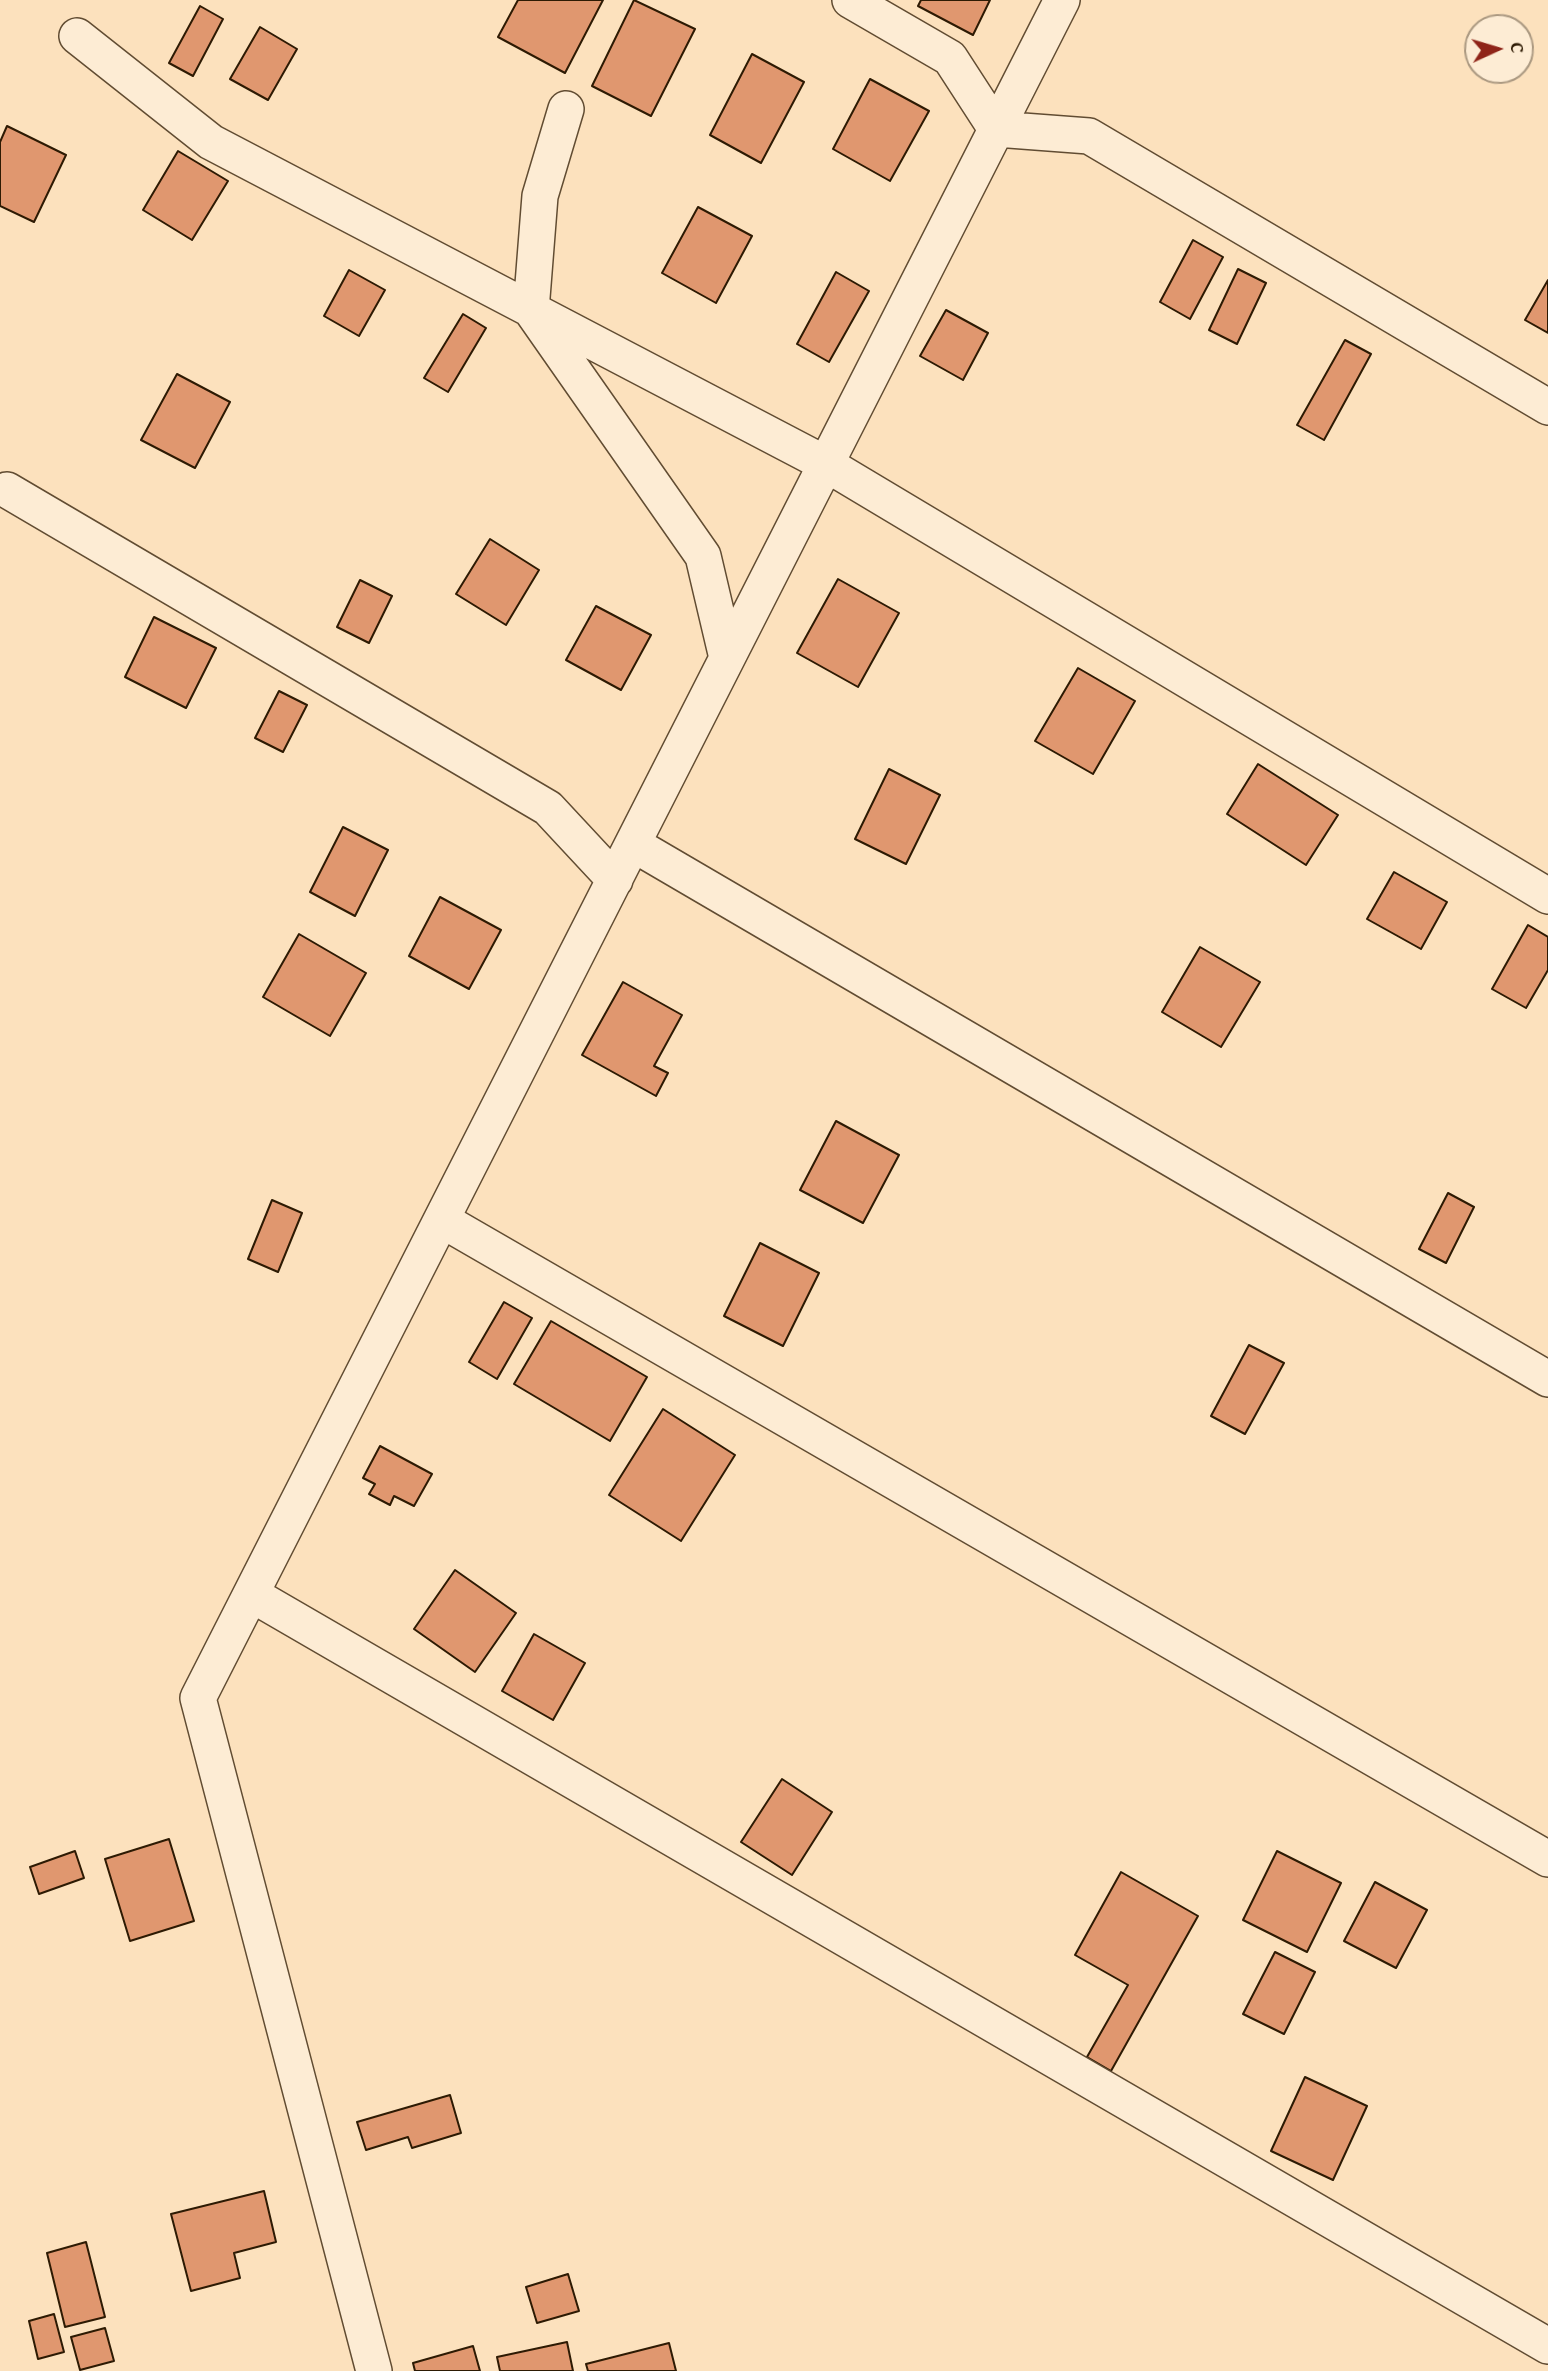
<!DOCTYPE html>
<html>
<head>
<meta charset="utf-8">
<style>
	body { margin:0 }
	#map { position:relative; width:1548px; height:2371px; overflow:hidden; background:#fce1bd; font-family:"Gentium Book Plus",serif }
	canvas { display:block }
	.north { position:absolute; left:1464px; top:14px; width:70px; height:70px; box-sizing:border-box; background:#fdecd4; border:2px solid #aa9880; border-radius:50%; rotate:86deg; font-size:19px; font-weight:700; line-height:28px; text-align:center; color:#2d1a03 }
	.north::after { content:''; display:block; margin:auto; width:24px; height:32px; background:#8f2418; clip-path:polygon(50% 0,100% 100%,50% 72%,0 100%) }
</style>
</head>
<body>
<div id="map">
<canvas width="1548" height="2371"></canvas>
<div class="north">С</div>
</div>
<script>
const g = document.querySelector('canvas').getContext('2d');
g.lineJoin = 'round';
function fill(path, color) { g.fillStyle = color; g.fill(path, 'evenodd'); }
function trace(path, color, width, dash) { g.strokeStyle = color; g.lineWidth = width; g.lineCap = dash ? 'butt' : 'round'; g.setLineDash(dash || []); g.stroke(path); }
const building = new Path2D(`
	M518,0H603L565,73L498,37Z
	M634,0L695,29L651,116L592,86Z
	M921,0H990L973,35L918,6Z
	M200,6L223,19L193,76L169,63Z
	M260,27L297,49L268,100L230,79Z
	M752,54L804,82L761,163L710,135Z
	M870,79L929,111L890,181L833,149Z
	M7,126L66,155L34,222L0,206V142Z
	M178,151L228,181L192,240L143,210Z
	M698,207L752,236L716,303L662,273Z
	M1193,240L1223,257L1190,319L1160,302Z
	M1238,269L1266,283L1237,344L1209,330Z
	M349,270L385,290L359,336L324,316Z
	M836,272L869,291L829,362L797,344Z
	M1548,280V333L1525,320Z
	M946,310L988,333L963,380L920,356Z
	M463,314L486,328L448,392L424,378Z
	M1345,340L1371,354L1324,440L1297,425Z
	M177,374L230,402L195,468L141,440Z
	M490,539L539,570L506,625L456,594Z
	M838,579L899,613L858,687L797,653Z
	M360,580L392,596L369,643L337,627Z
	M596,606L651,635L621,690L566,660Z
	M154,617L216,648L186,708L125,677Z
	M1078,668L1135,701L1093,774L1035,741Z
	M279,691L307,705L283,752L255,738Z
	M1258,764L1338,815L1306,865L1227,814Z
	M889,769L940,795L906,864L855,839Z
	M343,827L388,850L355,916L310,892Z
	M1394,872L1447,902L1421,949L1367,919Z
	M440,897L501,930L469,989L409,956Z
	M1528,925L1548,937V970L1526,1008L1492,989Z
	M299,934L366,973L330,1036L263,997Z
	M1200,947L1260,982L1221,1047L1162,1012Z
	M623,982L682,1015L654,1066L668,1073L656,1096L582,1055Z
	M836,1121L899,1155L863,1223L800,1190Z
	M1448,1193L1474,1207L1446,1263L1419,1249Z
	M272,1200L302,1213L278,1272L248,1259Z
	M760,1243L819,1273L783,1346L724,1316Z
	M504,1302L532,1318L497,1379L469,1362Z
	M551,1321L647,1377L610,1441L514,1384Z
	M1249,1345L1284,1363L1245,1434L1211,1416Z
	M663,1409L735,1455L681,1541L609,1495Z
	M380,1446L432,1474L414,1506L394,1496L390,1505L369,1494L375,1484L363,1478Z
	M455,1570L516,1613L475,1672L414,1629Z
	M534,1634L585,1663L553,1720L502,1691Z
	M782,1779L832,1812L792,1875L741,1842Z
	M169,1839L194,1921L130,1941L105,1859Z
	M75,1851L84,1878L39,1894L30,1867Z
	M1277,1851L1341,1883L1307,1952L1243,1920Z
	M1121,1872L1198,1916L1111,2071L1087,2057L1128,1985L1075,1955Z
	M1375,1882L1427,1910L1396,1968L1344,1941Z
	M1275,1952L1315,1972L1284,2034L1243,2014Z
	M1305,2077L1367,2106L1333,2180L1271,2151Z
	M450,2095L461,2133L412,2148L408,2137L366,2150L357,2122Z
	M264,2191L276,2242L234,2253L240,2278L191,2291L171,2214Z
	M86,2242L105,2317L65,2327L47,2253Z
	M568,2274L579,2311L537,2323L526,2287Z
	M54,2314L64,2352L38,2359L29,2321Z
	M105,2328L114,2361L80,2370L71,2337Z
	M567,2342L573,2371H500L497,2357Z
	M669,2343L676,2371H588L586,2364Z
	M473,2346L480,2371H415L413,2363Z`);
fill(building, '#e0976f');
trace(building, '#2d1a03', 2);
const minor = new Path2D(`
	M850,0L950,58L996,129L1089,136L1548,407
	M77,36L211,142L826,464L1548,896
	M566,109L540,196L531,310L703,556L727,658
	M7,490L548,808L615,880
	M633,844L1548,1379
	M442,1220L1548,1859
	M251,1594L1548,2346
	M374,2371L198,1698L1062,0`);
trace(minor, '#614c32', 38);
trace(minor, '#fdecd4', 35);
</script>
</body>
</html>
